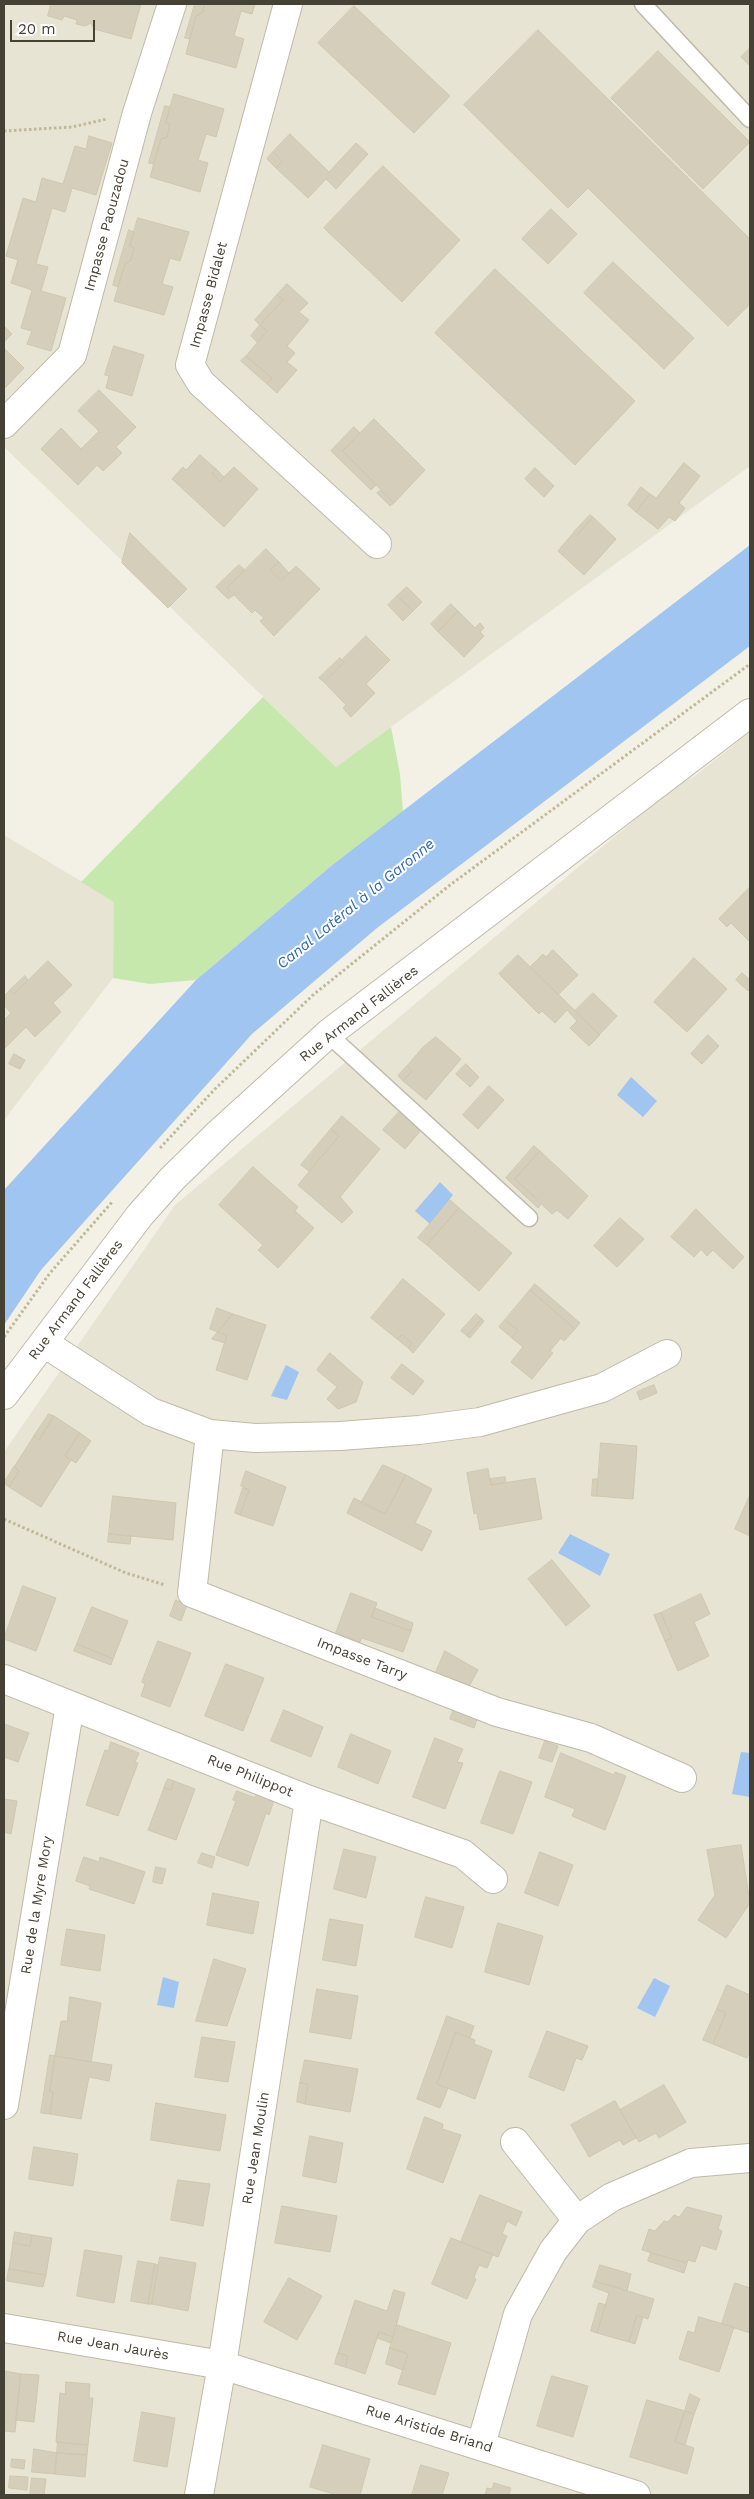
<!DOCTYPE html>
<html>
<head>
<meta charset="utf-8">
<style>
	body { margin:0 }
	#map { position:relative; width:754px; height:2499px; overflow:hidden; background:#f3f1e6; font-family:"Work Sans",sans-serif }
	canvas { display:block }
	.frame { position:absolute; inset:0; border:5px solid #464135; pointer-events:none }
	.scale { position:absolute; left:10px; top:20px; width:85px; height:22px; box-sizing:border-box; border:2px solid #464135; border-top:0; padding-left:6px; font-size:15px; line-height:18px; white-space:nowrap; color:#464135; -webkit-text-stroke:4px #fff; paint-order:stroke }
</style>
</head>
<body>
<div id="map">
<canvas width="754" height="2499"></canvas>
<div class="frame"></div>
<div class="scale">20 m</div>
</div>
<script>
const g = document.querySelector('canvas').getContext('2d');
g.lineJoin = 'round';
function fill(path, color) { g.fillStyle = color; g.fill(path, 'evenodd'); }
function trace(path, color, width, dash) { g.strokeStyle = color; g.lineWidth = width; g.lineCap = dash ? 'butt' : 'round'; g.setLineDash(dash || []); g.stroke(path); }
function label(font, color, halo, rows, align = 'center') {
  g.font = font + ' "Work Sans",sans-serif'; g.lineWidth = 4; g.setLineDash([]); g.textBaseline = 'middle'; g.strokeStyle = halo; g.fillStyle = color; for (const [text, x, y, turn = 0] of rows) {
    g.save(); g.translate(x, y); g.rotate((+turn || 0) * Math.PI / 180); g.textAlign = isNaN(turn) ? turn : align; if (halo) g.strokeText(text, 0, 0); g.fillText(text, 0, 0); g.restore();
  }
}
fill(new Path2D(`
	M4,4H750V466L336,767L4,447Z
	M750,732V2495H4V1452L175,1205L675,786L695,776Z
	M4,835L114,901V921L113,978L4,1120Z`), '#e7e4d3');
fill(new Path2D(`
	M263,697L336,767L391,727L400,774L403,812L331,866L196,980L150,984L113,978L114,902L81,882Z`), '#c6e8ad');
fill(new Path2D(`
	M750,545V646L377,928L252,1034L41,1270L4,1325V1190L196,980L331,866Z
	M631,1077L657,1101L643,1117L617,1095Z
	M440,1182L453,1195L430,1224L415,1211Z
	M286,1365L299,1372L287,1400L271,1396Z
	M570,1534L610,1554L600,1576L558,1553Z
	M741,1752L750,1753V1797L732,1794Z
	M163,1977L179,1982L174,2008L157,2005Z
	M654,1978L670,1986L655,2017L637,2008Z`), '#a0c5f1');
const building = new Path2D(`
	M51,4H141L131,39L94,29L91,23L85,26L76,24L77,20L64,16L62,20L48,16Z
	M195,4H205L202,13L196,16L190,39L185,38Z
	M205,4H255L252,14L241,11L234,36L244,39L236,68L186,54L196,16L202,13Z
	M354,6L450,96L414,133L318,43Z
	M538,30L750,239V304L728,326L588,188L568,208L464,105Z
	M750,48V66L741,57Z
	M658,51L750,142L703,189L611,98Z
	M174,94L224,109L216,137L206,134L198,160L208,163L200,192L150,177L161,139L167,137L170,124L166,123Z
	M165,106L170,107L166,123L170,124L167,137L161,139L154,164L149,163Z
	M290,134L329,172L356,143L368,154L336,189L326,179L308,198L276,168L282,161L273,152Z
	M89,136L112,143L96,195L72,188L65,212L52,208L36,264L48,267L41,291L66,298L51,351L27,344L32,331L21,328L32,290L11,283L18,260L6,256L23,198L36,202L42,178L63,184L75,146L86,149Z
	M273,152L282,161L276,168L267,159Z
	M383,166L460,240L402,302L324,228Z
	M551,209L577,234L548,264L522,239Z
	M138,218L189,232L180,261L170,258L162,284L173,287L164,315L114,301L125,264L131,260L134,248L130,246Z
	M129,230L134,232L130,246L134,248L131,260L125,264L118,287L113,285Z
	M613,262L694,338L664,369L584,293Z
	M495,269L635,401L575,465L435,333Z
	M287,284L308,303L299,312L309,320L287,346L295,353L287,362L297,370L277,393L267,384L272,378L246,356L267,331L260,325L283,300L277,295Z
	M277,295L283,300L260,325L255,320Z
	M260,325L267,331L257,342L251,336Z
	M4,326L12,334L4,342Z
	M114,346L144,355L132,396L106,388L109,376L105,375Z
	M4,348L24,368L4,389Z
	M246,356L272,378L267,384L241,361Z
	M99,390L136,427L116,447L122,453L103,471L97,465L78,485L41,449L61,428L81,449L99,431L78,411Z
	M374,419L425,470L394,503L343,451Z
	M354,427L360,433L343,451L376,485L371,490L331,451Z
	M200,455L216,469L212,474L220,481L234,467L258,489L224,527L172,479L183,467L186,470Z
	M684,463L700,476L679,503L685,508L675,521L669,517L658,529L636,512L650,494L656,498Z
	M535,468L554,486L544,497L525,479Z
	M216,469L224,477L220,481L212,474Z
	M641,487L650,494L636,512L628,505Z
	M381,490L394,503L390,506L377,493Z
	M590,515L593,517L577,535L574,532Z
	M593,517L616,539L584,575L558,551L574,532L577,535Z
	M130,533L187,589L168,608L122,563Z
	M266,549L279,562L270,570L281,581L296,566L320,589L274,636L260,621L264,618L255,610L252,613L227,588Z
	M279,562L289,573L281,581L270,570Z
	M239,565L245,570L227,588L234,595L228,599L216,587Z
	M407,587L422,602L413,611L397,596Z
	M397,596L413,611L403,621L388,605Z
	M451,604L458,611L438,632L431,624Z
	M458,611L475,628L480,623L484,628L480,632L484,636L464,657L438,632Z
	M366,636L390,660L366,684L375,693L351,717L343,708L346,705L324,682L344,662L342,660Z
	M340,658L344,662L324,682L319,678Z
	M750,887V942L731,923L727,927L719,919Z
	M553,950L578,975L558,995L530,967L543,954L546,957Z
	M518,955L600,1035L589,1046L570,1028L577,1021L567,1010L555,1023L542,1011L539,1014L499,974Z
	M694,958L727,989L687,1032L654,1002Z
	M48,961L72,985L53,1003L61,1012L35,1037L26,1027L4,1049V1020L11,1013L4,1005V996L10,990L14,994Z
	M742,973L750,980V988L748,991L736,980Z
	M25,976L28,980L14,994L10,990Z
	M593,993L617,1016L599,1035L575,1011Z
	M708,1035L719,1046L702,1064L691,1054Z
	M436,1037L461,1059L426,1100L403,1081L412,1071L407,1066L423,1047Z
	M14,1054L25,1060L20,1069L9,1064Z
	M466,1064L479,1077L470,1087L456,1074Z
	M407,1066L412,1071L403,1081L398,1076Z
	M489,1086L504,1100L478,1129L463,1115Z
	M400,1111L422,1129L405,1149L383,1130Z
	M342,1116L380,1149L340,1197L353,1212L342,1223L298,1185L339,1136L331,1129Z
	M331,1129L339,1136L309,1171L301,1165Z
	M534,1146L540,1151L515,1179L542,1203L538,1208L506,1178Z
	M540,1151L588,1196L568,1219L557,1210L552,1214L515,1179Z
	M253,1167L298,1207L295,1211L314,1228L278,1268L258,1250L263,1245L219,1205Z
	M450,1200L459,1208L427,1245L418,1238Z
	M459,1208L512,1253L479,1291L427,1245Z
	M696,1209L744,1257L733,1269L713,1250L707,1256L701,1249L694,1257L671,1237Z
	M620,1218L644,1239L617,1267L594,1246Z
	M403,1279L445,1314L413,1353L408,1348L412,1343L402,1335L397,1339L371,1318Z
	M535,1284L580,1323L575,1329L530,1290Z
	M530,1290L575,1329L564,1341L561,1338L550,1351L553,1353L532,1379L511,1362L523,1347L512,1338L518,1330L505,1320Z
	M217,1308L233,1314L218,1332L210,1329Z
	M233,1314L266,1325L247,1380L216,1370L227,1335L218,1332Z
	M476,1314L482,1319L467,1336L461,1331Z
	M482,1319L484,1321L470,1338L467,1336Z
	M505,1320L518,1330L512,1338L499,1327Z
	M218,1332L227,1335L225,1343L212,1339Z
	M402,1335L412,1343L408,1348L397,1339Z
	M330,1353L363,1382L356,1402L338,1409L327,1399L337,1387L317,1370Z
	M402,1364L424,1381L413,1395L391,1378Z
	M654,1385L657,1393L640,1400L637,1392Z
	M49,1414L54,1416L39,1440L34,1436Z
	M54,1416L80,1433L65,1456L71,1460L41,1507L9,1487L19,1471L14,1467L34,1436L39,1440Z
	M80,1433L91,1441L76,1463L65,1456Z
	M601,1443L637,1446L633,1499L597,1496Z
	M383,1465L406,1475L385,1514L361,1503Z
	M14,1467L19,1471L9,1487L4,1483Z
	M488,1469L491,1485L535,1478L542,1519L480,1530L477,1513L474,1514L467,1473Z
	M246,1471L286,1487L273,1526L240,1515L249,1490L241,1486Z
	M406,1475L432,1489L415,1523L432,1531L422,1551L347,1513L354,1498L385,1514Z
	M505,1477L506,1483L491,1485L490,1479Z
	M593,1479H598L597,1496H592Z
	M243,1488L249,1490L240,1515L235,1513Z
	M750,1495V1536L735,1529Z
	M113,1496L176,1503L173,1540L109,1534Z
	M109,1534L131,1536L130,1544L108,1542Z
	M552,1560L590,1606L566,1626L528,1579Z
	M23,1586L56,1598L36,1651L4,1639Z
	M351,1593L377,1603L372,1617L411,1631L403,1652L362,1638L360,1642L336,1633Z
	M701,1594L710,1614L694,1622L709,1656L678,1671L665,1641L672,1638L661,1613Z
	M176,1600L187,1605L181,1621L170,1616Z
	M92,1607L128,1621L113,1659L77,1644Z
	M375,1608L413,1623L411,1631L372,1617Z
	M661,1613L672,1638L665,1641L654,1615Z
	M158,1641L191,1653L170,1707L141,1696L145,1684L142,1682Z
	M77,1644L113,1659L111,1665L74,1651Z
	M445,1651L478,1670L467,1690L434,1677Z
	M226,1664L264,1678L243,1731L205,1716Z
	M456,1704L479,1713L474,1728L450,1719Z
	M284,1710L323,1727L311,1757L271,1741Z
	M4,1724L29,1733L18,1762L4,1757Z
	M351,1734L391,1751L378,1784L338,1767Z
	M435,1738L463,1749L457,1762L463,1763L445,1809L413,1797Z
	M545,1741L558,1746L552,1762L539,1758Z
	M111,1742L139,1753L135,1762L138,1763L118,1816L86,1805L105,1750L108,1751Z
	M561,1753L614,1775L615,1772L626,1776L605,1830L572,1816L575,1809L545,1797Z
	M500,1771L532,1782L513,1834L481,1823Z
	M168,1779L174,1781L171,1790L164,1788Z
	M174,1781L195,1789L176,1840L148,1830L164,1788L171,1790Z
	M237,1791L255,1798L257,1793L274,1800L269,1815L266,1813L248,1866L216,1855L236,1801L233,1800Z
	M4,1799L17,1801L11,1834L4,1832Z
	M741,1845L750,1903L726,1938L698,1920L715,1895L707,1850Z
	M344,1849L376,1857L366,1898L334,1889Z
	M540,1852L573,1865L558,1906L525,1893Z
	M202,1853L215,1857L212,1868L198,1863Z
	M84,1857L99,1862L100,1857L145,1872L134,1904L89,1889L90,1886L76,1881Z
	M156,1867L166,1869L162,1884L153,1882Z
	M213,1893L259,1902L253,1934L207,1925Z
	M426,1897L464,1907L452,1948L415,1937Z
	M330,1919L363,1925L356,1966L323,1960Z
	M498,1923L543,1936L529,1985L485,1972Z
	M67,1929L105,1935L100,1971L61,1965Z
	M214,1959L246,1969L227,2026L196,2021Z
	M727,1985L750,1995V2051L747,2058L713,2044L726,2013L717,2009Z
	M317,1989L358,1996L351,2039L310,2032Z
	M70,1997L101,2003L91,2062L55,2056L61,2021H67Z
	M717,2009L726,2013L713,2044L703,2040Z
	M447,2016L474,2026L470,2038L456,2032L437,2084L448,2088L440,2108L417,2099Z
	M547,2031L588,2046L582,2060L576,2058L564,2091L529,2077Z
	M456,2032L475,2040L474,2044L492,2051L475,2099L437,2084Z
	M202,2037L235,2042L228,2082L195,2077Z
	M50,2055L55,2056L50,2091L53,2092L50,2114L41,2113Z
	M55,2056L112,2065L109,2081L89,2077L81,2119L50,2114L53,2092L50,2091Z
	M305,2060L358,2069L350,2112L305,2104L308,2084L300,2083Z
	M300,2083L308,2084L305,2104L297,2102Z
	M664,2085L686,2122L659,2138L656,2133L639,2142L620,2110Z
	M615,2101L636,2138L623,2145L620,2140L589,2157L571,2125Z
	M156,2103L226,2115L220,2151L151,2140Z
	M425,2117L443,2124L442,2129L461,2135L443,2183L407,2169Z
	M310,2136L343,2143L336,2183L303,2176Z
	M34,2147L78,2154L73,2186L29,2179Z
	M178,2180L210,2184L203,2226L171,2220Z
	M480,2195L522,2212L516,2226L507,2221L502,2234L507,2236L498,2257L461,2242Z
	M282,2206L337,2216L330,2252L275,2243Z
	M687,2207L722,2216L718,2229L722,2231L716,2250L701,2245L695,2262L688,2260L687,2263L642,2250L649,2229L655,2231L664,2221L668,2222L674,2215L679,2217Z
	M15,2232L32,2235L30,2246L13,2243Z
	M32,2235L52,2238L46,2275L9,2269L13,2243L30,2246Z
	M451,2238L493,2254L487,2268L479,2265L474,2277L476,2279L467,2299L432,2284Z
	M85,2250L122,2256L114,2303L77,2296Z
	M651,2253L687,2263L684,2273L648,2261Z
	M160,2257L196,2263L188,2311L152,2304Z
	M138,2261L155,2264L148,2304L131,2301Z
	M155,2264L158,2265L152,2304H148Z
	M600,2265L631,2274L627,2291L595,2281Z
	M9,2269L46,2275L43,2287L7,2281Z
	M289,2278L322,2296L297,2340L264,2322Z
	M595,2281L654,2299L648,2319L637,2315L629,2342L597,2333L609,2293L593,2287Z
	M735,2283L750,2288V2333L722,2324Z
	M394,2290L405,2293L393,2337L379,2332L365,2374L345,2367L348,2356L338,2353L355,2300L387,2311Z
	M599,2303L606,2305L597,2333L591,2331Z
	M637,2315L643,2317L635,2344L629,2342Z
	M699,2317L734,2327L719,2372L679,2359L688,2331L694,2333Z
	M397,2325L451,2343L435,2395L398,2384L408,2354L390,2348Z
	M379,2332L393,2337L391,2343L377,2338Z
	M390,2348L408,2354L403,2370L386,2364Z
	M338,2353L348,2356L345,2367L335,2364Z
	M4,2371L21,2374L15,2432L4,2431Z
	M21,2374L39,2375L34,2422L16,2420Z
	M552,2376L588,2386L573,2437L537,2426Z
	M66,2382L90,2384L89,2398H93L88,2445L56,2442L60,2393L65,2394Z
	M690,2394L700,2399L694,2414L685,2411Z
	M647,2400L685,2411L675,2442L694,2448L687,2474L630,2457Z
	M685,2411L694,2414L685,2445L675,2442Z
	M142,2412L175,2418L167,2467L134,2461Z
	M58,2442L88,2445L87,2455L57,2453Z
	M323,2445L370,2459L360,2495H337L310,2487Z
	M34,2449L57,2453L55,2474L32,2472Z
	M57,2453L87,2455L85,2477L55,2474Z
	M12,2459L25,2460L24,2469L11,2467Z
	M421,2465L449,2473L442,2495H412Z
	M10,2476L28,2477L27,2490L9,2488Z
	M32,2478L46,2479L44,2495H30Z
	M494,2483L511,2488L509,2494L513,2495H485L487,2488L492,2489Z`);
fill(building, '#d5cebb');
trace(building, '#d0c7ae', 1);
const lane = new Path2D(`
	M643,4L750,119
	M328,1034L529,1218`);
const street = new Path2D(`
	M288,4L190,365L201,383L377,544
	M4,424L72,355L137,113L172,4
	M44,1343L151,1412L210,1434L255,1438L340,1436L419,1430L480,1422L602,1388L667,1354
	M4,1395L140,1215L172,1179L219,1133L328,1034L750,713
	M210,1434L192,1593L497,1712L591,1738L682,1778
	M4,1679L309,1800L463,1854L493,1879
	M4,2105L70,1705
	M515,2142L577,2220
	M4,2328L222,2365L636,2495
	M481,2445L518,2314L553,2251L577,2220L612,2197L691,2163L750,2158
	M199,2495L222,2365L309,1800`);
trace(lane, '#bfbaa8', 19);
trace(street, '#bfbaa8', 30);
trace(new Path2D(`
	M4,131L72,127L107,119
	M160,1148L215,1089L313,995L450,885L750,664
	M4,1337L50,1273L113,1201
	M4,1519L126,1573L165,1585`), '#c1b899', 3, [2.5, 2.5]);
trace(lane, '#fff', 16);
trace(street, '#fff', 28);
label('14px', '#464135', '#fff', [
	["Impasse Paouzadou",107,225,-75],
	["Impasse Bidalet",209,295,-75],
	["Rue Armand Fallières",359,1014,-38],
	["Rue Armand Fallières",76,1300,-53],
	["Impasse Tarry",362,1659,21],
	["Rue Philippot",250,1776,22],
	["Rue de la Myre Mory",37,1905,-81],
	["Rue Jean Moulin",256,2148,-81],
	["Rue Jean Jaurès",113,2346,10],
	["Rue Aristide Briand",429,2429,17]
]);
label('italic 15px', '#2c68b3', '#fff', [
	["Canal Latéral à la Garonne",356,904,-39]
]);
</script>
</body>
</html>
